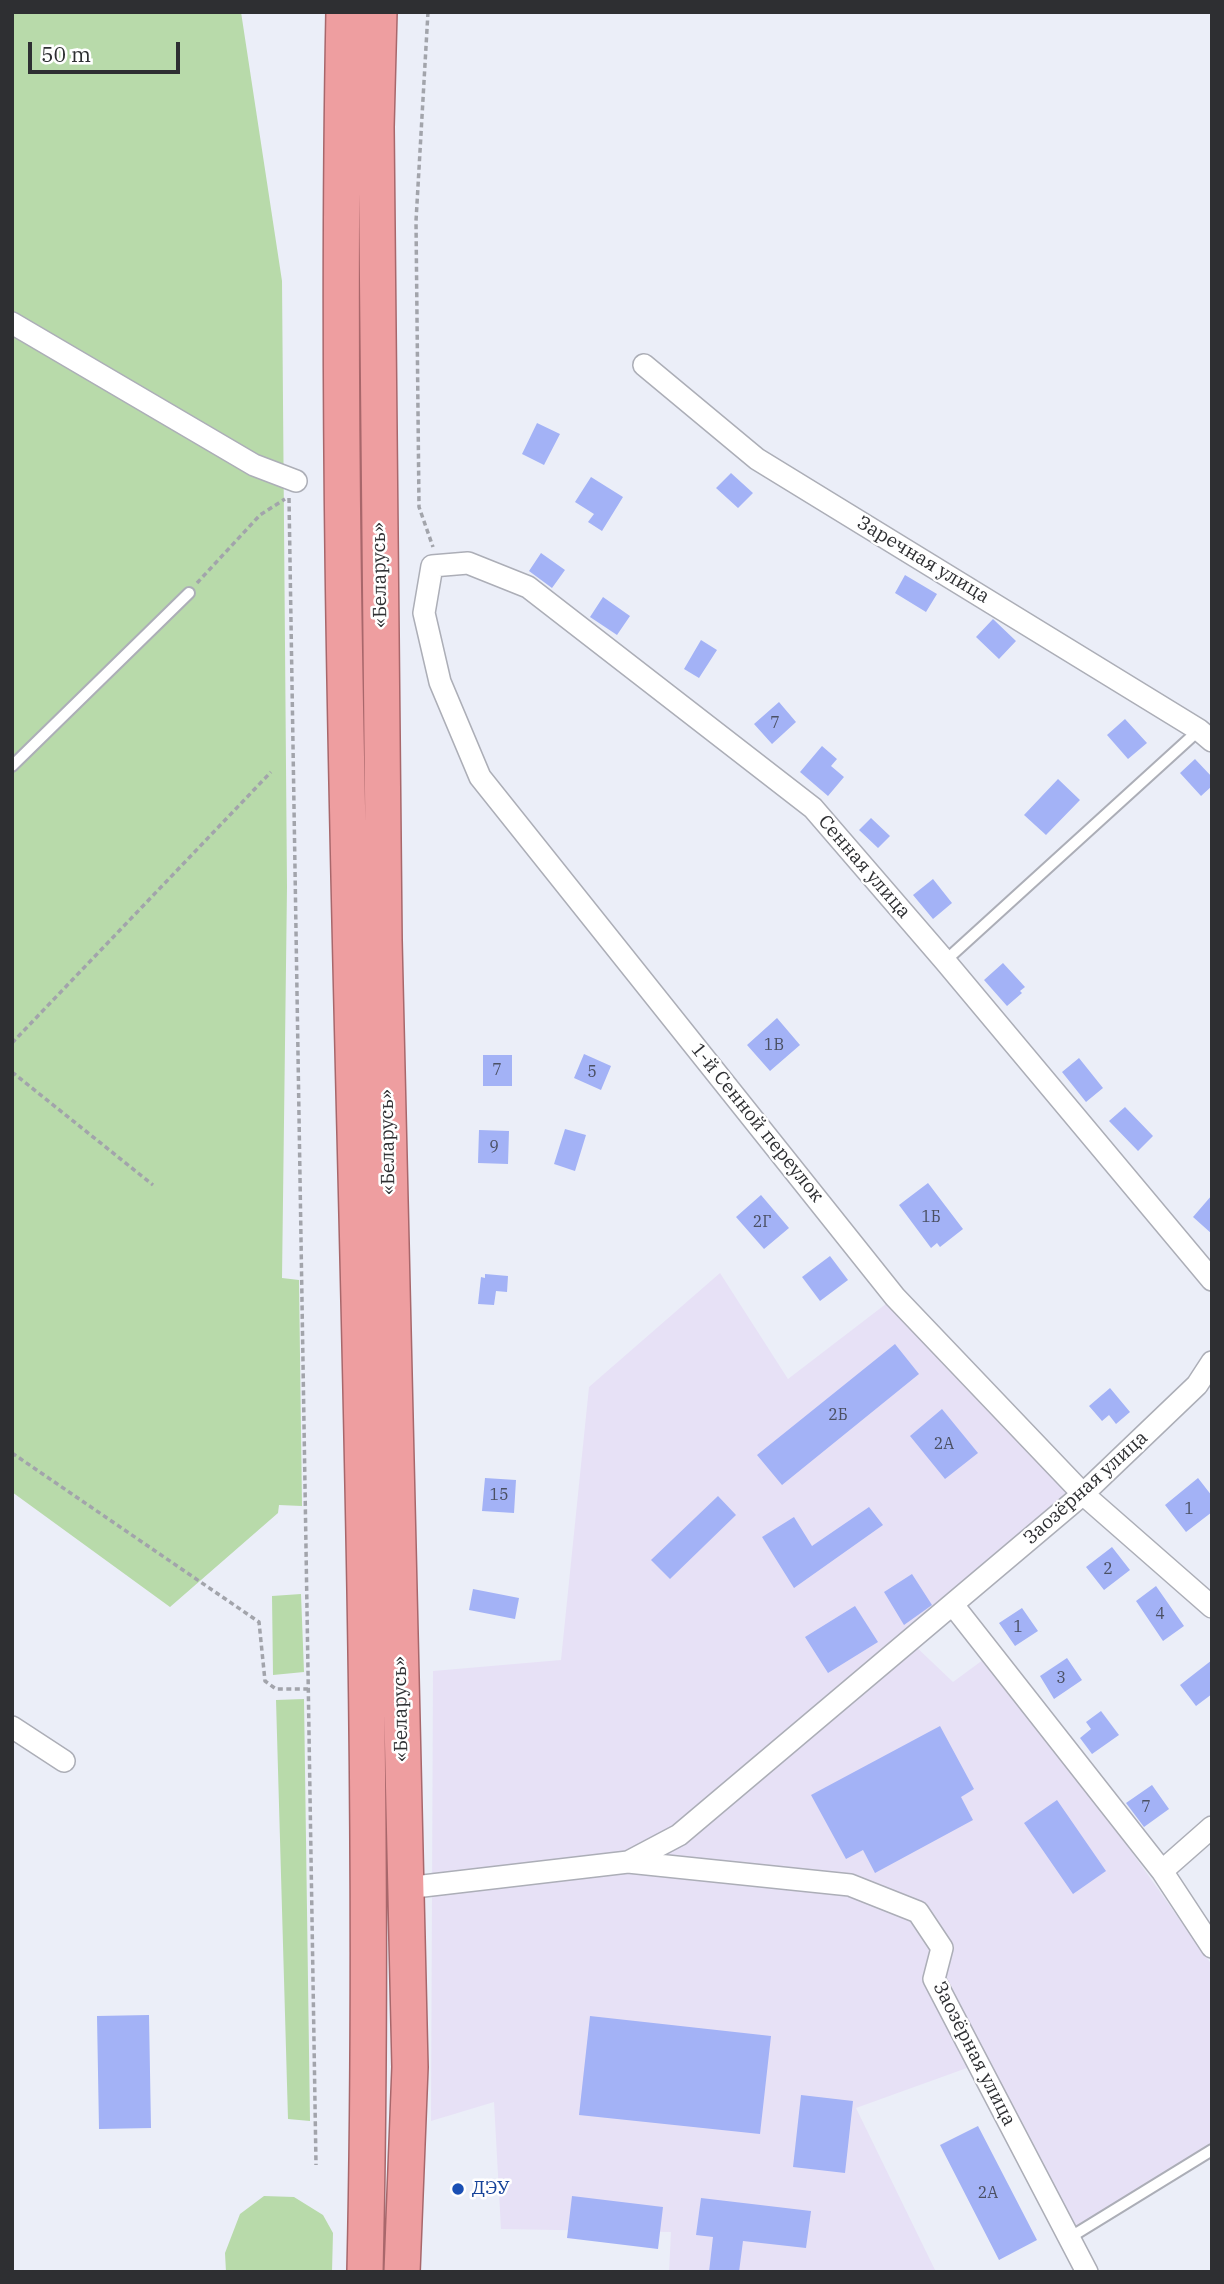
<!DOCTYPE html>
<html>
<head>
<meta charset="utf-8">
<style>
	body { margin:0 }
	#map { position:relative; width:1224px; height:2284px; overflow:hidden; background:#ebeef8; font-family:"IBM Plex Serif",serif }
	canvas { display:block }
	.frame { position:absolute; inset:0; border:14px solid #2e2f32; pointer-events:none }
	.scale { position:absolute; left:28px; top:42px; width:152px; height:32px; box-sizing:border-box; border:4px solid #2e2f32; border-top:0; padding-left:9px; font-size:21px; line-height:24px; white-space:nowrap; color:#2e2f32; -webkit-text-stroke:5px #fff; paint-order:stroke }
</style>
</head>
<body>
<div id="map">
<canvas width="1224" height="2284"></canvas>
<div class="frame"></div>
<div class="scale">50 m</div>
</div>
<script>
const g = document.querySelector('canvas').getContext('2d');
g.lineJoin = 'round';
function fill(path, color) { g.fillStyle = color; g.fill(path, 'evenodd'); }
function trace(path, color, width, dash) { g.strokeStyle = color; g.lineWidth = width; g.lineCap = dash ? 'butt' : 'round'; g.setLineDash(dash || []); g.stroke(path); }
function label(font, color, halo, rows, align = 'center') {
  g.font = font + ' "IBM Plex Serif",serif'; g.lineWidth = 5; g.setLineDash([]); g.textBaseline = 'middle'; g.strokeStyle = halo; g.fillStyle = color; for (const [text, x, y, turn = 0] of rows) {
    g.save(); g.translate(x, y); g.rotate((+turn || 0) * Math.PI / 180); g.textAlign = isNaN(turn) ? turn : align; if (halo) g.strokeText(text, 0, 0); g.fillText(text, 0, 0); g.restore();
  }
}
fill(new Path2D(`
	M720,1273L788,1379L895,1297L1083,1494L910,1641L953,1682L991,1654L1212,1965V2143L1069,2238L978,2064L856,2108L936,2272H669L671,2232L501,2229L494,2102L431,2121L433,1671L561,1660L589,1387Z`), '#e7e1f6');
fill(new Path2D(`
	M12,12H241L282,281L287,887L282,1278L299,1280L302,1506L279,1505L278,1513L170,1607L12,1492Z
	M301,1594L304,1672L273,1675L272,1596Z
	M304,1699L310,2121L288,2119L276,1700Z
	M264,2196L294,2197L323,2215L333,2233L332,2272H226L225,2253L240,2214Z`), '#b8daaa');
fill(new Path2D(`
	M537,423L560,434L544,465L522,454Z
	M731,473L753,493L738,508L716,488Z
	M591,477L623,497L602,531L588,522L594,514L575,502Z
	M541,553L565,570L552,588L529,571Z
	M905,575L937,594L926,612L895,593Z
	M603,597L630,616L617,635L590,617Z
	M993,619L1016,641L999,659L976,637Z
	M701,640L717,650L699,678L684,669Z
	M779,702L796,722L772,744L754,724Z
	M1125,719L1147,743L1128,759L1107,735Z
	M822,746L837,759L831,766L844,777L828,796L800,772Z
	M1195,759L1212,777V786L1201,796L1180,773Z
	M1058,779L1080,800L1046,835L1024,815Z
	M871,818L890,836L878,848L859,830Z
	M933,879L952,903L933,919L913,895Z
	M1003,963L1025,987L1020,991L1022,993L1007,1006L984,980Z
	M777,1018L800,1045L770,1071L747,1045Z
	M584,1054L611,1066L601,1090L574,1078Z
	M483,1055H512V1086H483Z
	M1079,1058L1103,1088L1086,1102L1062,1072Z
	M1125,1107L1153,1136L1138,1151L1109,1121Z
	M565,1129L586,1135L575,1171L554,1164Z
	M479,1130L509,1131L508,1164L478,1163Z
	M928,1183L963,1229L940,1247L937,1243L931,1248L899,1205Z
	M761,1195L789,1228L764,1249L736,1217Z
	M1212,1195V1234L1193,1217Z
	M830,1256L848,1280L820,1301L802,1277Z
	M485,1274L508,1276L507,1292L496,1291L494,1305L478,1304L481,1277L485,1278Z
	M895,1344L919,1374L782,1485L757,1455Z
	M1110,1388L1130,1412L1116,1424L1109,1415L1102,1421L1089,1406Z
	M942,1409L978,1453L945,1479L910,1436Z
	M485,1478L516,1480L514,1513L482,1511Z
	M1198,1478L1212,1496V1512L1186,1532L1165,1505Z
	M718,1496L736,1515L670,1579L651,1560Z
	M869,1507L883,1525L794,1588L762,1537L794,1517L812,1546Z
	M1112,1547L1130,1570L1104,1590L1086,1567Z
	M912,1574L932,1605L904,1625L884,1592Z
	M1156,1586L1184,1626L1163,1641L1136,1601Z
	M473,1589L519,1598L515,1619L469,1610Z
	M855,1606L878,1642L828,1673L805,1637Z
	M1022,1608L1038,1631L1015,1646L999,1623Z
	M1067,1658L1082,1680L1054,1699L1040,1676Z
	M1212,1660V1694L1196,1706L1180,1685Z
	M1101,1711L1119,1735L1092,1754L1080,1738L1091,1729L1086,1722Z
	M940,1726L974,1789L961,1797L973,1820L875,1873L863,1850L846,1859L811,1795Z
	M1152,1785L1169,1809L1144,1827L1126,1803Z
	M1057,1800L1106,1871L1073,1894L1024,1823Z
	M149,2015L151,2128L99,2129L97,2016Z
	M590,2016L771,2036L760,2134L579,2115Z
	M801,2095L853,2101L845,2173L793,2167Z
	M978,2126L1037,2240L999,2260L940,2145Z
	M572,2196L663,2207L658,2249L567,2238Z
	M701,2198L811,2211L806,2248L743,2241L739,2272H709L713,2237L696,2235Z`), '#a3b2f6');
const service = new Path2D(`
	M12,766L189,593
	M945,961L1199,730
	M1069,2238L1212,2150`);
const minor = new Path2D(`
	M12,323L254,465L296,481
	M644,365L757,459L1199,730L1212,741
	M1212,1280L945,961L813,808L528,587L468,563L432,566L424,613L440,682L480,777L895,1297L1083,1494L1212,1607
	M953,1605L1162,1871L1212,1947
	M12,1727L64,1761
	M628,1862L850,1885L918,1912L942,1948L934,1979L1087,2272
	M1162,1871L1212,1827
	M406,1888L628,1862L679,1835L1083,1494L1197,1385L1212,1362`);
const trunk = new Path2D(`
	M344,12C329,765 382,1519 365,2272
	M379,12L376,127L384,940L410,2067L402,2272`);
trace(service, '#acaeb7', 14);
trace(minor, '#acaeb7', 24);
trace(trunk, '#a8676b', 38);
trace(new Path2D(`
	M428,12L416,221L419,507L433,547
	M289,498L316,2165
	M197,583L260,515L285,499
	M12,1043L271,772
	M12,1072L153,1185
	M12,1453L259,1622L265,1681L276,1689H308`), '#a2a4ab', 3.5, [5, 3.5]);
trace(service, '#fff', 10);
trace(minor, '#fff', 21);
trace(trunk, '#ee9ea0', 35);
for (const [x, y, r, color] of [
	[458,2189,7,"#1a4fb4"]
]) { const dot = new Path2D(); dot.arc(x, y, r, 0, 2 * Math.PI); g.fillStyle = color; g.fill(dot); trace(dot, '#fff', 2.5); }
label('16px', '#4b5063', null, [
	["7",775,723],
	["1В",774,1045],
	["7",497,1070],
	["5",592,1072],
	["9",494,1147],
	["1Б",931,1217],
	["2Г",762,1222],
	["2Б",838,1415],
	["2А",944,1444],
	["15",499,1495],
	["1",1189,1509],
	["2",1108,1569],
	["4",1160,1614],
	["1",1018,1627],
	["3",1061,1678],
	["7",1146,1807],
	["2А",988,2193]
]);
label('19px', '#2e2f32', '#fff', [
	["Заречная улица",923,560,31],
	["«Беларусь»",380,575,-91],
	["Сенная улица",864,867,49],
	["1-й Сенной переулок",757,1123,51],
	["«Беларусь»",388,1142,-91],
	["Заозёрная улица",1086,1488,-42],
	["«Беларусь»",401,1709,-91],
	["Заозёрная улица",974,2054,63]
]);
label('19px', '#164399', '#fff', [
	["ДЭУ",472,2189]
], 'left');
</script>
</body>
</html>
